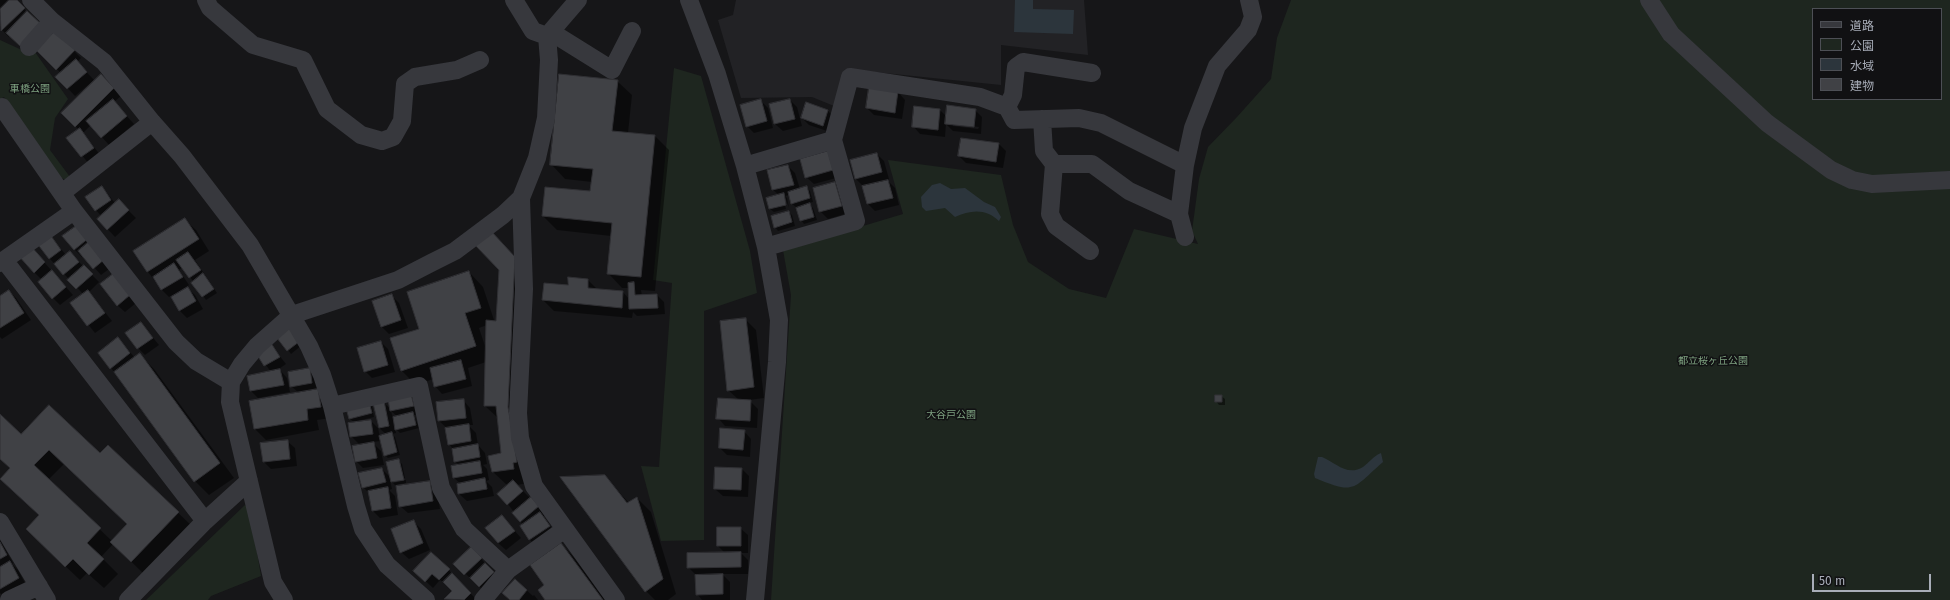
<!DOCTYPE html>
<html>
<head>
<meta charset="utf-8">
<style>
	body { margin:0 }
	#map { position:relative; width:1950px; height:600px; overflow:hidden; background:#161618; font-family:"Fira Sans","Noto Sans JP",sans-serif }
	canvas { display:block }
	.legend { position:absolute; left:1812px; top:8px; width:130px; height:92px; box-sizing:border-box; background:#111113; border:1px solid #4d4f55; margin:0; padding:5px 7px; list-style:none; font-size:12px; color:#a8adb8 }
	.legend li { display:flex; align-items:center; gap:8px; height:20px }
	.legend b { width:20px; border:1px solid #4d4f55 }
	.scale { position:absolute; left:1812px; top:574px; width:119px; height:18px; box-sizing:border-box; border:2px solid #a8adb8; border-top:0; padding-left:5px; font-size:12px; line-height:14px; white-space:nowrap; color:#a8adb8; -webkit-text-stroke:3px #111113; paint-order:stroke }
</style>
</head>
<body>
<div id="map">
<canvas width="1950" height="600"></canvas>
<ul class="legend">
<li><b style="height:5px;background:#37383d"></b>道路</li>
<li><b style="height:11px;background:#1e261f"></b>公園</li>
<li><b style="height:11px;background:#2c353c"></b>水域</li>
<li><b style="height:11px;background:#404145"></b>建物</li>
</ul>
<div class="scale">50 m</div>
</div>
<script>
const g = document.querySelector('canvas').getContext('2d');
g.lineJoin = 'round';
function fill(path, color) { g.fillStyle = color; g.fill(path, 'evenodd'); }
function trace(path, color, width, dash) { g.strokeStyle = color; g.lineWidth = width; g.lineCap = dash ? 'butt' : 'round'; g.setLineDash(dash || []); g.stroke(path); }
function label(font, color, halo, rows, align = 'center') {
  g.font = font + ' "Fira Sans","Noto Sans JP",sans-serif'; g.lineWidth = 3; g.setLineDash([]); g.textBaseline = 'middle'; g.strokeStyle = halo; g.fillStyle = color; for (const [text, x, y, turn = 0] of rows) {
    g.save(); g.translate(x, y); g.rotate((+turn || 0) * Math.PI / 180); g.textAlign = isNaN(turn) ? turn : align; if (halo) g.strokeText(text, 0, 0); g.fillText(text, 0, 0); g.restore();
  }
}
fill(new Path2D(`
	M736,0H1084L1088,55L1001,45V85L845,69L834,106L812,97L741,98L718,20L733,15Z`), '#222225');
fill(new Path2D(`
	M1291,0H1950V600H771L791,295L783,250L903,214L888,160L1001,175L1013,225L1028,262L1069,289L1106,298L1134,229L1198,244L1192,231L1199,179L1208,147L1237,117L1271,79L1277,38ZM1813,9H1941V99H1813Z
	M0,40L24,51L35,52L68,99L55,118L50,150L70,177L67,180L61,178L4,97L0,99Z
	M674,68L701,76L750,251L757,293L704,311V540L661,541L641,466L659,467L672,283L653,280Z
	M245,505L250,511L261,576L211,596L208,600H146Z`), '#1e261f');
fill(new Path2D(`
	M1015,0H1033V9L1074,10L1073,34L1014,32Z
	M940,183L951,189L965,188L984,202L995,207L1001,217L999,221C986,208 970,210 955,217L945,208L926,211L922,207L921,197L932,185Z
	M1381,453L1383,462C1352,489 1356,495 1315,478L1314,474L1318,457H1322C1335,462 1347,477 1363,467C1369,463 1373,456 1381,453Z`), '#2c353c');
fill(new Path2D(`
	M0,0H15L31,16L9,37L0,28Z
	M55,32L81,58L77,62L94,80L75,96L57,77L61,73L37,50Z
	M101,76L121,96L114,102L134,124L109,145L91,125L83,133L101,156L89,164L68,138L79,130L63,113Z
	M617,81L632,95L628,133L655,136L669,150L655,291L641,290L642,296L657,295L664,302L665,314L637,316L633,312L632,318L554,311L543,300L569,286V278L588,280L598,290L623,292L629,299V288H622L608,273L611,236L557,230L543,216L545,188L591,192L592,182L565,179L551,164Z
	M898,92L905,100L902,119L874,115L867,108Z
	M760,100L768,108L773,128L754,133L747,126Z
	M790,100L797,107L802,126L783,131L775,124Z
	M940,110L947,117L975,110L982,117L981,134L953,131L946,124L945,137L920,134L913,126ZM953,124L979,127L978,129L953,126Z
	M828,111L835,118L830,132L809,125L802,118Z
	M999,144L1006,151L1003,168L966,163L959,156Z
	M828,152L840,177L814,184L806,177Z
	M877,154L884,161L889,179L887,180L895,188L899,205L875,211L868,204L864,187L856,179L851,161Z
	M788,166L795,173L800,189L806,187L810,191L813,202L808,203L813,208L817,220L804,224L801,220L796,207L792,204L789,195L785,196L787,198L789,208L785,197H783L786,209L774,212L770,209L779,195L773,190Z
	M834,183L842,190L848,213L828,219L820,211Z
	M102,187L115,203L126,208L136,218L115,237L98,219L101,216L96,210Z
	M789,212L792,215L795,226L778,231L775,227Z
	M185,220L196,230L209,251L195,260L217,293L206,300L183,267L179,270L189,285L172,296L173,297L187,288L195,295L203,309L187,318L180,311L171,296L169,297L162,290L148,272L135,251Z
	M78,225L113,266L101,275L83,255L82,257L74,249Z
	M49,235L66,255L77,260L99,282L89,292L112,321L95,333L71,303L83,294L50,259L38,242Z
	M476,245L529,272L522,422L528,483L517,485L546,514L543,517L556,534L537,547L530,540L521,526L523,525L508,504V486L493,472L502,454L499,419L485,406L486,362L468,368L472,386L442,394L435,386L433,379L416,385L402,371L420,329L469,272L483,287L496,326L500,270ZM487,325L486,349L479,328Z
	M37,254L73,295L60,305L53,298L42,280L34,272Z
	M113,275L136,303L125,312L117,305Z
	M9,291L16,298L31,320L2,339L0,337V297Z
	M392,296L399,303L408,328L389,334L382,327Z
	M745,319L756,330L764,398L749,400L758,409L757,428L725,426L718,418L739,400L728,390Z
	M141,323L159,345L145,355L138,348Z
	M289,330L302,345L291,354L288,350Z
	M118,338L135,358L140,355L154,369L234,478L209,495L195,481L111,368Z
	M381,342L388,349L395,372L372,378L365,371Z
	M271,345L286,364L276,371L280,370L287,378L290,392L258,398L251,391L271,372L257,353Z
	M309,369L317,377L331,418L317,420L319,430L266,440L255,429L299,393L291,386Z
	M410,395L418,402L420,414L414,415L419,428L400,433L395,428L396,433L392,434L395,437L400,455L388,458L385,455L381,441L372,442L381,451L384,465L363,468L356,461L360,445L351,436L355,423L350,419L368,403L372,406L374,417L358,421V422L371,421L378,428L380,437L387,435L379,428L383,402L391,409ZM391,411L398,417L393,418Z
	M1221,396L1225,399V405H1219L1216,401Z
	M463,400L470,408L473,425H468L476,433L478,445L485,453L487,464L483,465L487,469L489,480L486,481L492,487L494,496L467,501L459,494L461,484L454,478L459,465L455,461L453,449L449,444L448,429L439,421Z
	M0,416L21,436L100,455L108,446L193,527L146,576L113,544L101,557L118,574L104,588L87,573L80,580L42,544L40,516L11,468L0,458ZM64,464L128,525L112,541L48,480Z
	M744,431L751,439L750,457L727,455L720,448Z
	M287,441L295,448L297,466L271,469L264,462L262,444Z
	M398,460L402,464L405,478L393,481V483L390,480L392,489L389,490L395,496L398,515L380,518L373,511L370,494L363,487L382,469L391,478Z
	M742,469L749,476L748,497L723,496L715,489Z
	M604,476L629,503L637,498L651,512L676,594L668,600H655L646,591Z
	M406,480V483L395,485L393,483Z
	M430,482L437,489L440,509L408,513L400,506Z
	M502,516L521,538L506,550L498,543Z
	M413,521L421,529L430,550L409,559L401,552Z
	M718,528H740L748,535V553H741L748,560V574H722L730,582V600H702L697,594L696,575L688,567L725,553L718,546Z
	M0,540L13,563L12,564L18,570L26,585L4,597L0,593Z
	M561,544L575,558L605,600H546V585Z
	M471,548L497,576L483,590L455,564Z
	M449,570L455,578L477,600H446L445,599L453,591L448,586L440,580L433,588L415,571Z
	M515,580L533,596L534,595L538,600H510Z`), '#0007');
const building = new Path2D(`
	M9,0H17L25,8L1,31L0,9Z
	M27,11L41,24L20,46L6,33Z
	M55,31L75,50L56,70L36,50Z
	M76,59L87,72L67,89L55,77Z
	M101,74L114,88L75,127L61,113Z
	M559,74L618,80L612,131L655,135L641,277L607,274L612,223L542,216L545,187L590,191L593,169L550,165Z
	M869,87L898,91L895,113L866,108Z
	M113,99L127,116L101,138L86,121Z
	M761,99L767,121L746,127L740,105Z
	M790,99L795,119L774,124L769,104Z
	M806,102L828,110L823,126L801,118Z
	M947,105L976,109L974,127L945,124Z
	M914,106L940,109L938,130L912,127Z
	M80,128L94,148L81,157L66,138Z
	M961,138L999,143L996,162L958,156Z
	M828,151L833,170L805,178L800,159Z
	M877,153L882,172L855,179L850,160Z
	M788,165L794,185L772,190L767,170Z
	M888,180L893,198L867,204L862,186Z
	M835,182L842,206L819,212L813,188Z
	M102,186L111,200L95,211L85,197Z
	M807,186L810,198L791,204L788,192Z
	M784,193L786,205L769,209L766,198Z
	M119,199L129,210L107,230L97,219Z
	M810,203L814,217L800,221L796,208Z
	M789,211L792,222L774,228L771,216Z
	M185,218L199,239L147,272L133,251Z
	M79,224L90,237L74,250L62,236Z
	M492,232L515,257L508,407L517,462L513,463L514,469L492,472L488,456L501,453L496,406H484L486,320L496,321L499,270L475,245Z
	M49,233L61,250L49,259L36,242Z
	M91,240L106,258L93,269L78,251Z
	M30,245L45,262L34,273L18,255Z
	M70,251L79,262L63,275L54,264Z
	M188,252L201,270L189,278L176,260Z
	M174,263L183,277L161,290L153,277Z
	M84,265L93,274L76,289L67,280Z
	M52,270L66,287L52,299L38,282Z
	M469,271L481,308L465,313L476,346L401,371L390,338L419,329L407,292Z
	M203,273L214,289L202,297L191,283Z
	M113,274L130,295L117,306L100,284Z
	M568,277L588,279V288L623,291L622,308L542,300L544,283L568,285Z
	M634,282L635,295L657,294L658,308L629,309L628,283Z
	M188,287L196,301L179,311L171,297Z
	M9,290L24,313L0,328V296Z
	M88,290L105,313L87,326L70,303Z
	M392,294L401,320L381,327L372,301Z
	M746,318L754,387L727,391L720,321Z
	M141,322L153,338L137,349L125,333Z
	M289,328L300,341L287,351L277,338Z
	M118,337L130,353L110,369L98,353Z
	M381,341L388,365L364,372L357,348Z
	M271,343L280,357L264,366L256,353Z
	M140,353L220,463L194,482L114,372Z
	M461,360L466,379L434,387L430,368Z
	M310,368L312,383L290,387L288,372Z
	M280,369L284,385L250,391L247,376Z
	M318,389L321,407L307,409L308,420L254,429L249,401Z
	M411,394L414,406L390,411L388,399Z
	M1215,395H1222V402H1215Z
	M718,398L751,400L750,421L716,419Z
	M464,399L466,418L438,421L436,402Z
	M384,401L389,426L379,428L373,403Z
	M369,402L372,413L349,419L346,408Z
	M49,405L100,453L108,445L179,512L131,562L110,542L127,524L49,450L34,465L101,528L87,543L104,559L89,575L73,559L65,567L26,529L39,515L0,479L10,468L0,459V414L21,434Z
	M413,412L416,425L395,430L393,417Z
	M371,420L373,434L350,437L348,423Z
	M469,424L471,441L448,445L445,428Z
	M720,428L745,430L743,450L719,448Z
	M392,432L397,452L384,456L379,436Z
	M288,440L290,459L263,462L260,443Z
	M374,442L377,458L355,462L352,446Z
	M478,444L480,457L454,462L452,449Z
	M399,459L404,480L391,482L386,462Z
	M480,461L482,473L453,478L451,466Z
	M715,467L742,468L741,490L714,489Z
	M382,468L386,482L362,488L358,473Z
	M605,475L627,503L637,497L663,579L645,592L560,477Z
	M485,478L487,489L458,494L457,484Z
	M513,480L523,491L507,505L497,494Z
	M430,481L433,501L399,507L396,486Z
	M388,487L391,508L372,511L368,491Z
	M531,497L539,506L520,522L512,513Z
	M540,512L550,526L529,540L520,526Z
	M502,515L515,531L498,543L485,528Z
	M414,520L423,543L400,553L391,529Z
	M717,527H741V546H717Z
	M0,542L7,555L0,559Z
	M561,543L603,600H545L538,590L544,585L530,565Z
	M471,547L482,558L464,575L453,564Z
	M431,552L450,569L439,580L432,574L425,582L413,571Z
	M741,552V567L687,568V553Z
	M10,561L19,578L0,589V567Z
	M485,563L494,572L479,587L470,578Z
	M452,573L471,593L464,600L444,599L452,591L443,582Z
	M723,574V594L696,595L695,575Z
	M515,579L527,590L519,600H510L502,593Z`);
fill(building, '#404145');
trace(building, '#303034', 1);
trace(new Path2D(`
	M31,0L52,21L104,62L152,122L182,156L250,245L309,346L322,375L332,406L356,506L363,529L387,565L426,600
	M206,0L210,8L253,45L303,60L327,109L361,135L382,141L393,137L402,121L405,84L415,77L457,70L480,60
	M514,0L533,31L547,36
	M689,0L717,74L745,166L766,247L779,320L777,362L755,600
	M1649,0L1671,34L1767,123L1831,170L1852,180L1872,184L1950,180
	M551,32L612,70L632,31
	M29,47L52,21
	M1007,107L1013,95L1016,67L1023,62L1092,73
	M0,108L2,107L74,211L176,342L196,361L231,382
	M1042,119L1044,151L1054,164L1050,214L1056,226L1090,251
	M1054,164H1092L1129,191L1179,214
	M745,166L833,140L850,77L980,97L1007,107L1014,120L1079,118L1101,123L1185,165
	M63,192L152,122
	M521,198L524,289L518,413L520,438L534,486L616,600
	M1185,237L1179,214L1185,165L1193,128L1217,66L1248,30L1253,17L1249,0
	M766,247L856,221L833,140
	M4,260L205,521
	M0,263L74,211
	M332,406L419,386L441,488L464,529L508,570
	M0,522L47,600
	M9,600L39,586
	M128,600L205,521L249,481
	M284,600L273,582L230,402L231,382L242,364L257,346L292,315L398,280L431,263L455,251L503,215L521,198L537,158L546,118L549,60L547,36L578,0
	M483,600L508,570L565,529`), '#37383d', 18);
label('10px', '#7fa381', '#111113', [
	["車橋公園",30,89],
	["都立桜ヶ丘公園",1713,361],
	["大谷戸公園",951,415]
]);
</script>
</body>
</html>
